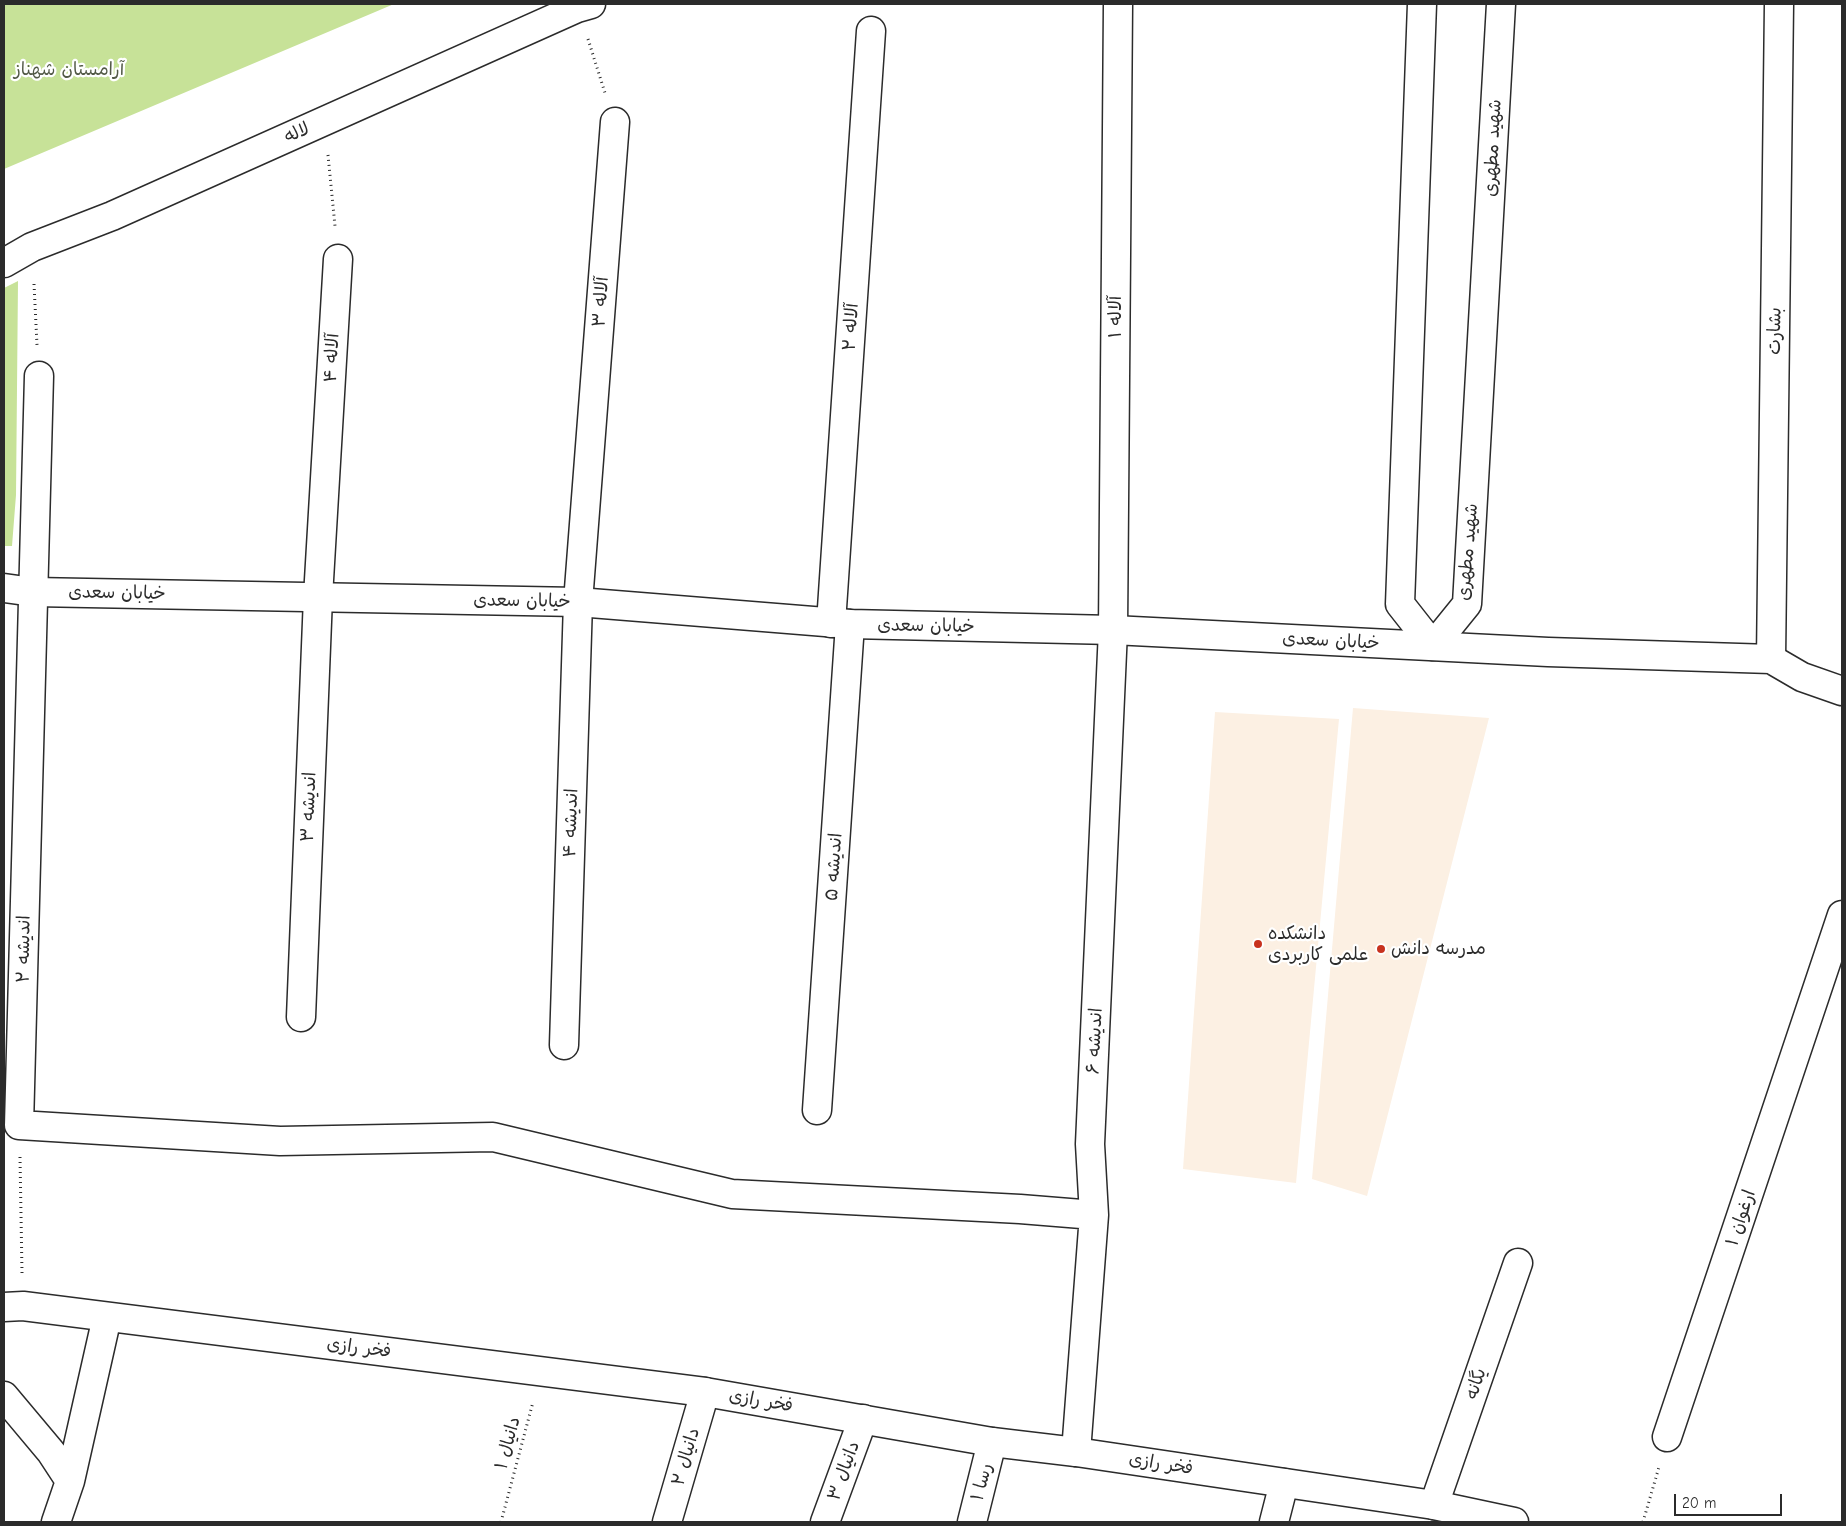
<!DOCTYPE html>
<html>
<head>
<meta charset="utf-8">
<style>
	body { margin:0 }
	#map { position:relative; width:1846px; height:1526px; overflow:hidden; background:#fff; font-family:"Comic Neue",sans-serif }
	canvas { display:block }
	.frame { position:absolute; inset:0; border:5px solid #2b2b2b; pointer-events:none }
	.scale { position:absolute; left:1674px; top:1494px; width:108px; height:22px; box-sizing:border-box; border:2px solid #2b2b2b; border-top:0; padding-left:6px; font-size:15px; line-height:18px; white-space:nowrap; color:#2b2b2b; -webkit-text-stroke:4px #fff; paint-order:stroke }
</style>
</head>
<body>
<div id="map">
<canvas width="1846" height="1526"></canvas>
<div class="frame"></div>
<div class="scale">20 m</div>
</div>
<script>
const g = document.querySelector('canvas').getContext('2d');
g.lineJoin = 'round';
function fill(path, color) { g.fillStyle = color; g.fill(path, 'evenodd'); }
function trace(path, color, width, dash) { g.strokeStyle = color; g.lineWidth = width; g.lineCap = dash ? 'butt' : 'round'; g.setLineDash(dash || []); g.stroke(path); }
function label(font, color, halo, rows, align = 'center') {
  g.font = font + ' "Comic Neue","Playpen Sans Arabic",sans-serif'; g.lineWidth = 4.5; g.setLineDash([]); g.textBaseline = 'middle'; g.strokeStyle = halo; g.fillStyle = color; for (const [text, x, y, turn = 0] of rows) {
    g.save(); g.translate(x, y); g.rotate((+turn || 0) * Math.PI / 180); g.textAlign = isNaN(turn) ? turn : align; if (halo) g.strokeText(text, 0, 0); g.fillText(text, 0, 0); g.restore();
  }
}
fill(new Path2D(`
	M1353,708L1489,718L1367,1196L1312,1179Z
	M1215,712L1339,719L1296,1183L1183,1169Z`), '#fcf0e3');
fill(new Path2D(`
	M4,4H394L4,169Z
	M18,281L16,495L12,546H4V288Z`), '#c7e298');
const street = new Path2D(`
	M1422,4L1400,604L1433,646L1467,604L1501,4
	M39,376L19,1125L280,1141L493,1137L732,1194L1020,1209L1094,1215
	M831,623L871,31
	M1771,659L1779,4
	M301,1017L318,597L338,259
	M564,1045L578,602L615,122
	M817,1110L850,624
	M1667,1437L1842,915
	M1076,1452L1094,1215L1090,1144L1113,630L1118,4
	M1434,1505L1518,1263
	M667,1522L705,1392
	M825,1522L863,1419
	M972,1522L992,1442
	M1274,1522L1284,1483`);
const secondary = new Path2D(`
	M4,263L32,247L112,216L577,8L591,4
	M4,588L33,592L578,602L850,624L1113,630L1548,652L1771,659L1802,677L1842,691
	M4,1307L23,1306L705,1392L992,1442L1076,1452L1434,1505L1514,1522
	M4,1396L51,1452L70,1481
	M56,1522L70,1481L107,1317`);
trace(street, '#2b2b2b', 31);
trace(secondary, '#2b2b2b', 31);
trace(new Path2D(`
	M588,39L605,93
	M328,155L335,226
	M34,284L37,345
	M20,1157L22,1273
	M501,1522L533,1402
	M1643,1522L1659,1467`), '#2b2b2b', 3, [1, 4]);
trace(street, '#fff', 28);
trace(secondary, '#fff', 28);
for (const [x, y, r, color] of [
	[1258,944,5,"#c8321e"],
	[1381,949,5,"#c8321e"]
]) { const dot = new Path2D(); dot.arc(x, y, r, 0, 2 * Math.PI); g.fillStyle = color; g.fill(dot); trace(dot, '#fff', 2); }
label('18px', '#525946', '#fff', [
	["آرامستان شهناز",69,70]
]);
label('18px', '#2b2b2b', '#fff', [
	["لاله",297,133,-24],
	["شهید مطهری",1493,148,-87],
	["آلاله ۳",601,302,-86],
	["آلاله ۱",1116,317,-90],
	["آلاله ۲",851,327,-86],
	["بشارت",1775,331,-89],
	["آلاله ۴",332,358,-87],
	["شهید مطهری",1468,552,-85],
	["خیابان سعدی",117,593,1],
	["خیابان سعدی",522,601,1],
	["خیابان سعدی",926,626,1],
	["خیابان سعدی",1331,641,3],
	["اندیشه ۳",309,807,-88],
	["اندیشه ۴",571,823,-88],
	["اندیشه ۵",834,867,-86],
	["اندیشه ۲",24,949,-89],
	["اندیشه ۶",1095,1041,-87],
	["ارغوان ۱",1741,1218,-71],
	["فخر رازی",359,1348,7],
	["یگانه",1476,1384,-71],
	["فخر رازی",761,1401,10],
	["دانیال ۱",508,1443,-75],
	["دانیال ۲",686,1457,-74],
	["فخر رازی",1161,1464,9],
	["دانیال ۳",844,1471,-70],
	["رسا ۱",982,1482,-75]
]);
label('18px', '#2b2b2b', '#fff', [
	["دانشکده",1268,934],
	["علمی کاربردی",1268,955],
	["مدرسه دانش",1391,949]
], 'left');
</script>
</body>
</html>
